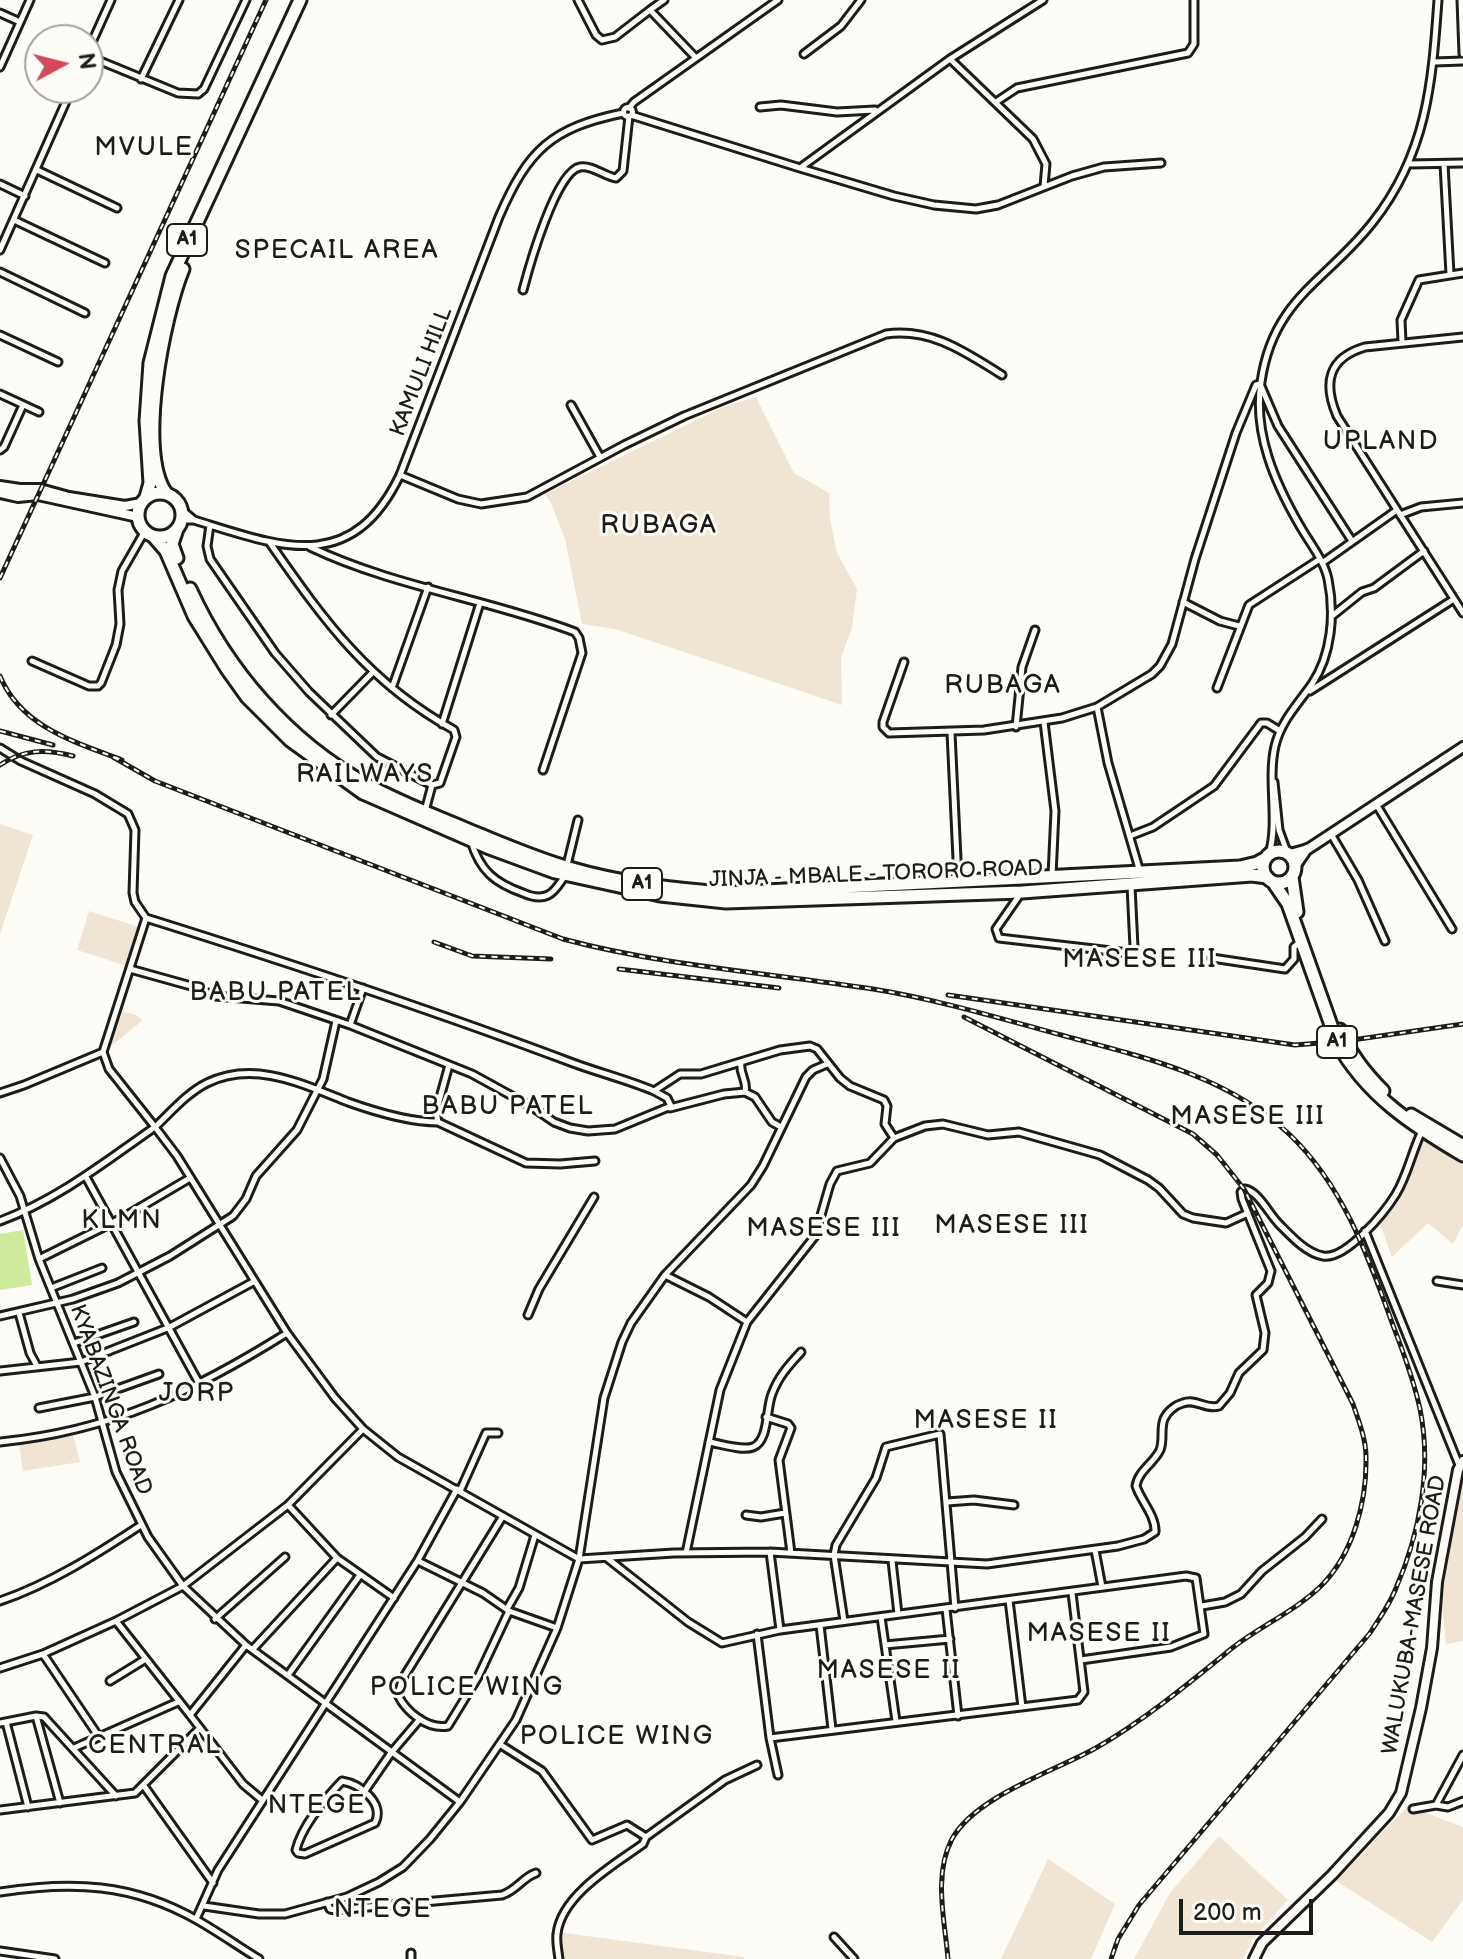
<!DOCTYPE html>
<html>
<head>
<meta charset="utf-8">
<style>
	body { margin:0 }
	#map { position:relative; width:1463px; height:1959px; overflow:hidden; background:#fdfcf7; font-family:"Balsamiq Sans",sans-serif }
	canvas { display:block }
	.north { position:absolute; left:24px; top:24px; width:80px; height:80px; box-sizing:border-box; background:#fdfcf7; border:2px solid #a3a29f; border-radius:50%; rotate:83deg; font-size:22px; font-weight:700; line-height:32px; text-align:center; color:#1c1c1c }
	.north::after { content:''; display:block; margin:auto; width:28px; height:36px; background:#d1495b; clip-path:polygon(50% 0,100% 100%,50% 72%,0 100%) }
	.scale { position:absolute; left:1179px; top:1899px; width:134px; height:36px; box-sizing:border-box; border:4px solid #1c1c1c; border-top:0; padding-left:10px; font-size:24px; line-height:28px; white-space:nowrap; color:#1c1c1c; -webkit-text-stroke:6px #fdfcf7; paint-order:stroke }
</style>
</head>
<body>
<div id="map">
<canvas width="1463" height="1959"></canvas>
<div class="north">N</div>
<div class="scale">200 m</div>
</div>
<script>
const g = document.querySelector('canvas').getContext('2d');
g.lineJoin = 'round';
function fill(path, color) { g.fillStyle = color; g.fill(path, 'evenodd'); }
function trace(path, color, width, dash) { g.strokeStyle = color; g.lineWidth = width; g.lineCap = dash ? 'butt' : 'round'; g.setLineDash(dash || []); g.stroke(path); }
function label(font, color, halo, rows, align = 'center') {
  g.font = font + ' "Balsamiq Sans",sans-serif'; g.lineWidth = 6; g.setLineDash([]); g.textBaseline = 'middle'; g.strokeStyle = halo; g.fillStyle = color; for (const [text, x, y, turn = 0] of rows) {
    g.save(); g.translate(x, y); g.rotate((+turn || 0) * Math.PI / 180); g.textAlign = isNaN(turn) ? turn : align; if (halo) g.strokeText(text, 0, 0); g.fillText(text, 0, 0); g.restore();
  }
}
fill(new Path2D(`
	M756,397L794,473L829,493L830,519L837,553L857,589L852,628L841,658L842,705L615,629L582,624L565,539L551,503L545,494L723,407Z
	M0,824L33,835L0,934Z
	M89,911L139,927L127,966L77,950Z
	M122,1012L134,1014L143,1020L111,1046Z
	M1422,1140L1463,1165V1225L1453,1244L1428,1223L1392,1257L1379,1221L1394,1207Z
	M73,1434L80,1462L23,1471L19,1444Z
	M1463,1474V1641L1446,1644L1441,1596Z
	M1408,1806L1463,1827V1900L1432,1942L1336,1881Z
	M1219,1836L1288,1900L1252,1940L1243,1959H1134L1170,1893Z
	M1048,1859L1115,1904L1091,1959H1001Z
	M557,1932L744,1957V1959H562Z`), '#f0e5d4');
fill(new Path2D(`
	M23,1230L32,1285L0,1290V1234Z`), '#cfe99f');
const street = new Path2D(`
	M578,0L596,35L602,40L615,37L650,10
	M664,0L650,10L696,58
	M1461,0L1463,54
	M0,13L20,22
	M88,51L111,0
	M804,54L841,26L861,0
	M88,56L178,93L198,94L204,89L246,0
	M950,59L1033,139L1046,164L1044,186
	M1434,62L1463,61
	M0,67L30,0
	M141,79L179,0
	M996,102L1017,88L1188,53L1194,44V0
	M760,107L781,105L837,112L875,110
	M623.5 112a4.5 4.5 0 1 1 9 0a4.5 4.5 0 1 1-9 0Z
	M629,108L634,102L778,0
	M631,115L800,168L950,59L1043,0
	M1409,164L1463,163
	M1444,164L1450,274
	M800,168L894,196L934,205L976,209L998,205L1072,176L1104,167L1161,163
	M37,170L117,208
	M0,184L25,196
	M14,220L105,263
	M0,250L72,88
	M0,272L85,313
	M523,290C529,267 556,171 580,167C592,165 604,176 616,178L623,171L629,116
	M0,335L58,362
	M1463,337L1365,347C1328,358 1323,383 1337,416L1463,613
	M1402,342L1401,320L1419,280L1463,273
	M0,394L39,412
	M571,405L600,457
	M0,450L4,447L23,405
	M400,475L458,499L481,504L527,497L624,445L684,416L886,334C932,328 965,352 1002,375
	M181,509L194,520H181
	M1400,515L1421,507L1463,503
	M194,520C279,546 351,577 400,475L499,217C528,150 551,128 623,113
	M210,525L207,546L210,559L275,653L309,692L377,757L432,785L440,783L456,737L454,730C369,683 325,622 270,543
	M310,547C394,587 488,599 575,632L579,638L582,653L543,770
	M1322,563L1397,510
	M1183,602L1220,621L1239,626
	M1332,616L1362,592L1374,588L1424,551
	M32,661L89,686H98L101,683L116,645L120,624L118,590L122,571L145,531
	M904,662L883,722V727L889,733L984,730L1062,718L1097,707L1152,674L1160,666L1172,644L1195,559L1236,433L1256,385L1260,384L1278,426L1352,541
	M392,688L428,587
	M1217,688L1249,605L1320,559
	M1310,691L1454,599
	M1097,707L1108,763L1140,872
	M331,715L372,673
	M1044,722L1055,811L1052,876
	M442,724L480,603
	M1016,727L1022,667L1035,630
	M951,733L958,880
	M0,748L21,761L95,794L128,814L135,830L133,893L135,902L146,918C290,963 432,1010 573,1063C600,1073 628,1080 654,1091L667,1098L671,1106L615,1129L588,1131L570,1128L554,1122L532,1107L472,1074L350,1025L363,988
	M1274,782L1279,830L1287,852
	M1376,804L1452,929
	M425,811L432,785
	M1331,834L1358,880L1385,941
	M1130,836L1153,827L1214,786L1261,723H1267L1280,731
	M471,841C480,871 495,883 523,893C532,897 540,899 548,895C556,891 560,882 565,876
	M1269,854C1279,821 1267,781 1275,746C1281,721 1298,704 1312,684C1332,654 1335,613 1328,579C1324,560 1309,542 1300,526C1275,483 1253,433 1261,382C1273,298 1327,281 1373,222C1427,153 1432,84 1438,0
	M567,865L578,820
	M1021,893L996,929L999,938L1129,953L1134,947L1131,886
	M146,918L103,1052L109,1069L155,1127C171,1112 187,1093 207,1083C255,1060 302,1084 348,1102C376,1112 408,1122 438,1122
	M1212,958L1285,969L1294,959V947L1300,942
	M130,969L191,986L215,996L279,1001L350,1025
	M741,1063C739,1074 748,1081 745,1092
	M449,1065L436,1112L438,1122L526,1163L560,1164L595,1161
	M654,1091L680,1074H701L780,1050L810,1046L817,1049L840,1078L850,1086L884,1100L887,1106L885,1124L894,1138
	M0,1093L24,1085L103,1052
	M670,1108L724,1094L745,1092L755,1097L772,1122L781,1127
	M0,1158L20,1196L39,1259L95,1397L116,1472L148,1537L183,1586L246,1645L460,1802
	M86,1177L200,1385
	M0,1221C57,1200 105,1162 155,1127L177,1156L287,1333L335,1398L363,1429L398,1457L579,1559L674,1553L770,1552L987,1564L1118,1546L1144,1539L1155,1532C1156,1516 1141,1501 1136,1486C1138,1471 1154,1463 1160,1450C1164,1440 1160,1429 1164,1419C1167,1412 1175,1405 1183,1403C1196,1398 1205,1410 1219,1406L1230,1393L1239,1373L1263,1350L1265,1333L1256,1295L1268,1283L1271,1271L1242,1199L1241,1192L1245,1189C1258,1191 1269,1214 1279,1224C1291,1236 1306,1253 1323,1256C1346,1260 1385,1212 1396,1194C1408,1174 1412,1151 1422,1131
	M1365,1231L1459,1465
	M39,1259L122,1218L190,1178
	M665,1275L709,1297L747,1322
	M1437,1281L1463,1285
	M51,1288L102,1268
	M19,1313L30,1353L37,1366
	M528,1315L539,1289L594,1197
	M0,1316L73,1299L118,1283L170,1256L233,1216L246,1199L256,1176L297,1130L323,1079L336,1021
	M74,1343L134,1322
	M0,1371L81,1362L170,1327L253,1282
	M39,1408L95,1397L159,1374
	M766,1417L788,1424L791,1428L779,1460L791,1553
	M0,1442C111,1431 193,1392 287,1333
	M709,1442C721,1444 742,1451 753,1447C769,1441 766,1408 772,1394C778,1377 789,1365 801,1352
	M460,1491L486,1433H498
	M947,1502L974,1500L1014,1505
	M288,1505L337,1558L394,1598
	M746,1515L761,1517L785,1513
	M503,1516L402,1680L398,1695C406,1712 428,1730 448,1726L478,1677L509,1611
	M1095,1550L1102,1587
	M770,1552L780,1630
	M686,1553L720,1390L747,1322L815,1236L830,1184L837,1171L870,1163L894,1138L925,1126L943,1124L988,1135L1019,1132L1100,1155L1148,1180L1159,1188L1183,1214L1193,1218L1226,1223L1248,1213
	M607,1558L688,1622L722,1643L780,1630L1186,1576L1196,1578L1204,1634L1171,1647L1081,1660
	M418,1561L483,1593L509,1611L557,1628
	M892,1561L898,1614
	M1009,1600L1022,1707
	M0,1601C50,1584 97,1554 141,1525
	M1202,1606L1225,1602L1241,1594L1262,1571L1305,1537L1322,1519
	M507,1609L519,1588L535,1535
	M946,1609L958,1716
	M881,1617L896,1721
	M215,1619L285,1557
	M116,1621L190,1715
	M844,1621L834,1555L836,1545L876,1478L886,1447L940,1434L955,1608
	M820,1625L832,1729
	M757,1634L770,1738L1078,1700L1084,1692L1072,1593
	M246,1645L190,1715L243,1784L262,1800
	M885,1645L950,1639
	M253,1649L337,1558
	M43,1654L99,1737
	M0,1668L43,1654L116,1621L183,1586L288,1505L363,1429
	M288,1675L360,1575
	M110,1681L144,1660
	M36,1716L60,1803
	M6,1722L28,1807
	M0,1723L36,1716L44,1717L116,1796
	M770,1738L778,1775
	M501,1745L542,1771L592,1840L627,1825L646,1837L725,1780L757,1765
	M74,1748L178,1702
	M342,1781C360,1784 385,1803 375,1823L305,1854L298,1853L296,1850C302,1825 325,1799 342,1781Z
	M144,1786L213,1883
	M364,1792L391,1753L420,1719
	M1436,1805L1448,1807L1463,1801
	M1413,1809L1436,1805L1463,1755
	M0,1810L135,1793L200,1728
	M0,1892C72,1881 132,1883 197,1920C218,1932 238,1946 259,1959
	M327,1902L330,1909L335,1910L502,1895C517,1890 523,1877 536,1873
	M204,1906L259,1914H285L347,1897L379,1882L403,1867L430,1839L460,1802L516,1720L557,1628L579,1559L604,1398L622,1342L631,1323L665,1275L751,1185L763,1166L806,1077L813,1070L827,1064
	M196,1919L218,1870L418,1560L457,1489
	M834,1937L854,1959
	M0,1951L55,1959
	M411,1953V1959
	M559,1959C558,1951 556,1942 557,1934C561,1895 615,1864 643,1844L646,1837`);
const secondary = new Path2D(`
	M0,486L20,489H40L69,497L125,506L141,503
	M0,493L18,497L38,495L138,517
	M1290,854L1308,849L1463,747
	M1296,865L1307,849
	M1254,1959L1262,1943L1332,1875L1389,1813L1401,1793L1421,1708L1432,1648L1437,1582L1458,1470L1463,1461`);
const highway = new Path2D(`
	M138 515a22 22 0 1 1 44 0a22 22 0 1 1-44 0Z
	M166,493C136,451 164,315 183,269
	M146,497L150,483L146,421L150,363L172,276L300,0
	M153,536L166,551L194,616L227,669L247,697L290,740L363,793L487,847L555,872L660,895L726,902L1022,892L1252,875L1267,877
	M177,558L172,544L177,529
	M190,589C227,670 288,741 366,784C398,802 433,815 466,829C500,843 534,858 569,868C620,883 672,889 725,893L1240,867L1257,863L1266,858
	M1263 867a16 16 0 1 1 32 0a16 16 0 1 1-32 0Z
	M1292,877L1297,912
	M1273,882L1288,904L1337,1042C1366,1095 1412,1125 1463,1155
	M1340,1030C1349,1052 1366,1074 1383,1091
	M1411,1115L1463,1146`);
trace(street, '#1c1c1c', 11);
trace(secondary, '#1c1c1c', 14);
trace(highway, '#1c1c1c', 17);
trace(street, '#fdfcf7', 5);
trace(secondary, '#fdfcf7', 8);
trace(highway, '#fdfcf7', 11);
const rail = new Path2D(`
	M0,578L266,0
	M0,676C21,727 75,742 122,760
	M0,731L53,745
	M113,757L155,781L563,939C664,966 769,973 873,989C941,1000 1009,1021 1076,1039C1152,1059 1231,1079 1289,1134C1344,1186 1369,1259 1394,1328C1404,1354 1414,1381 1420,1409C1432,1468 1420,1533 1396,1588C1390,1604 1379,1619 1370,1633L1139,1905L1118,1939L1111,1959
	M0,765C24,749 45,749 73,756
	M434,942L472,956L551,959
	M619,969L779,988
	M948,995L1295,1045L1345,1041L1463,1024
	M948,1959C945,1921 933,1875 952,1839C975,1797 1052,1772 1094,1749C1142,1722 1188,1684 1231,1649C1260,1626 1294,1612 1321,1586C1353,1554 1367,1502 1366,1457C1366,1439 1359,1422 1353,1404L1244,1189L1217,1155L1193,1134L964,1017`);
trace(rail, '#1c1c1c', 5);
trace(rail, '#fdfcf7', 2, [6]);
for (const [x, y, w] of [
	[187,240,40],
	[642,884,40],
	[1337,1042,40]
]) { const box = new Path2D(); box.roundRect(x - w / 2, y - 16, w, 32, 6); g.fillStyle = '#fdfcf7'; g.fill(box); trace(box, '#1c1c1c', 2); }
label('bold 20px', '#1c1c1c', null, [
	["A1",187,240],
	["A1",642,884],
	["A1",1337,1042]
]);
label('22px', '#1c1c1c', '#fdfcf7', [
	["KAMULI HILL",422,372,-69],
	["JINJA - MBALE - TORORO ROAD",876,875,-2],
	["KYABAZINGA ROAD",110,1400,70],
	["WALUKUBA-MASESE ROAD",1415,1615,-80]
]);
g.letterSpacing = '2px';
label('26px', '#1c1c1c', '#fdfcf7', [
	["MVULE",144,148],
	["SPECAIL AREA",337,251],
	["UPLAND",1381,442],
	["RUBAGA",659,526],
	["RUBAGA",1003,686],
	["RAILWAYS",365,775],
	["MASESE III",1140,960],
	["BABU PATEL",276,993],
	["BABU PATEL",508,1107],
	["MASESE III",1248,1117],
	["KLMN",122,1221],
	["MASESE III",1012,1226],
	["MASESE III",824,1229],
	["JORP",197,1394],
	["MASESE II",986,1421],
	["MASESE II",1099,1634],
	["MASESE II",889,1671],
	["POLICE WING",467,1688],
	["POLICE WING",617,1737],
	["CENTRAL",155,1746],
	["NTEGE",317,1806],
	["NTEGE",383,1910]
]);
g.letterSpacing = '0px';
</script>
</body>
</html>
